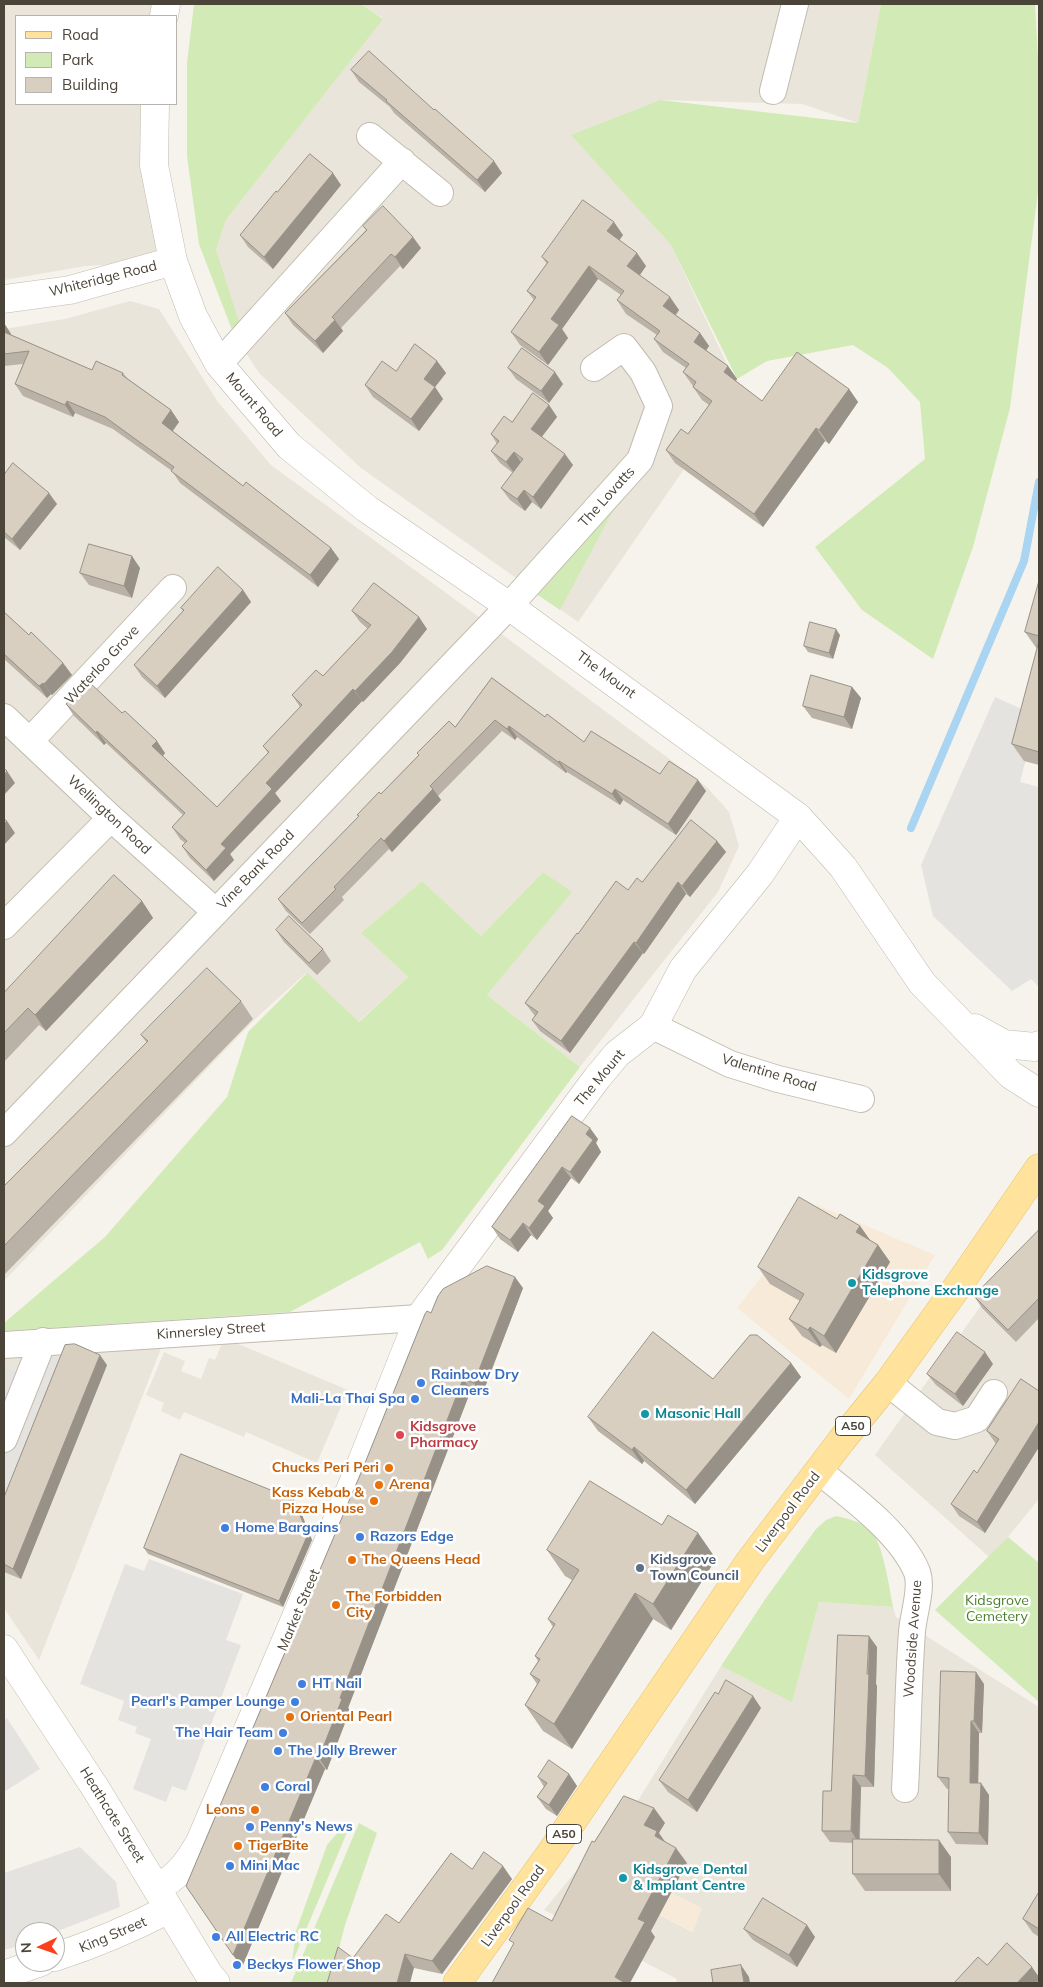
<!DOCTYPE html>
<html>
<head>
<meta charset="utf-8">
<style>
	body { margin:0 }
	#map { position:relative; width:1043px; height:1987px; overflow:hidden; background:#f6f3ec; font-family:Mulish,sans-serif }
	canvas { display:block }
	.frame { position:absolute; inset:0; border:5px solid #4b4439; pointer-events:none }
	.legend { position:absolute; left:15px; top:15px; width:162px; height:90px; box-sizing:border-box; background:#fff; border:1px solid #b7b4b0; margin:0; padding:6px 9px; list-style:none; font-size:15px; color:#4b4439 }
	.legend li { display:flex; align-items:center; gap:10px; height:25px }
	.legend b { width:25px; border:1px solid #b7b4b0 }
	.north { position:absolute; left:15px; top:1922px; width:50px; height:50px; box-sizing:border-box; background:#fff; border:1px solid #b7b4b0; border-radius:50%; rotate:267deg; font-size:14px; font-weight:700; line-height:20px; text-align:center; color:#4b4439 }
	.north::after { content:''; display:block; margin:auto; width:18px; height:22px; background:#fc3f1d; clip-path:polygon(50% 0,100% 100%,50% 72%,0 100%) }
</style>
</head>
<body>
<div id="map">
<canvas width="1043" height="1987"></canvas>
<div class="frame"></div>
<ul class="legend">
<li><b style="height:6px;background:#ffe39c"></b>Road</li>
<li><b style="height:14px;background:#d2eab5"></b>Park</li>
<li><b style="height:14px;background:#d8cfc1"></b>Building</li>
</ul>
<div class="north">N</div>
</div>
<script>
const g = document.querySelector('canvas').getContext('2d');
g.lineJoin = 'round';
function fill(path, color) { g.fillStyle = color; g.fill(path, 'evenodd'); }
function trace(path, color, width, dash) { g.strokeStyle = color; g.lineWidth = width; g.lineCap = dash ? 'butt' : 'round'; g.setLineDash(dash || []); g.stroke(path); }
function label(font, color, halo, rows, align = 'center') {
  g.font = font + ' Mulish,sans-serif'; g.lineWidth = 5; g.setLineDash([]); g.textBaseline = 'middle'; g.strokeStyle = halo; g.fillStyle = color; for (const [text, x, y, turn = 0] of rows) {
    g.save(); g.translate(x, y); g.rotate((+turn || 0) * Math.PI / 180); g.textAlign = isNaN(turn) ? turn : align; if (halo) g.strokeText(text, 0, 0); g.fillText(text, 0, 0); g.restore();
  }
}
fill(new Path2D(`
	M4,4H166L164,16H16V104H155L173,261L86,266L4,280Z
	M361,4H881L858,123L802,104L660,100L572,135L671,245L739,390L578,622L361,468L259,373L234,335L216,250L226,220L383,18Z
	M130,301L159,309L218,402L271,465L464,606L707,787L729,812L739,846L718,892L580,1067L487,995L571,892L543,872L481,936L422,881L361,933L408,977L358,1022L306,973L254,1020L4,1281V329L65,319Z
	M1039,1246V1499L1008,1537L989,1557L875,1455L982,1304Z
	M224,1338L348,1390L317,1463L246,1432L244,1437L184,1412L180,1420L161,1411L164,1403L146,1395L164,1352L185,1361L181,1371L201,1379L209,1358L215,1360Z
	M162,1346L39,1660L4,1608V1358L77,1348Z
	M819,1602L893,1607L896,1617L1039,1707V1983H675L677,1979L544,1910L576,1871L692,1932L658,1886L634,1807L721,1666L792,1701Z`), '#eae5da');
fill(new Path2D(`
	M817,1205L935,1255L849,1399L737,1308Z
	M589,1851L702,1908L693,1932L576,1871Z`), '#f7ead8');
fill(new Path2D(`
	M194,4H361L383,19L226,220L216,250L239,322L234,335L199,244L187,156V63Z
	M881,4H1035L1039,78V184L1010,408L973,547L933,659L862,610L815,547L925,459L920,402L888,368L853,345L767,361L737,379L671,245L571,135L660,100L858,123Z
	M640,460L560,610L526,587Z
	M543,872L572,892L487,995L580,1067L442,1250L428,1259L420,1242L290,1312L4,1331V1323L105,1237L227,1097L248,1032L307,973L359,1022L408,977L361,933L422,881L481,936Z
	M836,1516C846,1518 860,1522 869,1528C882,1538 890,1590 893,1607L819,1602L792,1702L721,1666L766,1598L816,1529L826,1520Z
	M1008,1537L1039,1563V1702L935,1610Z
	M351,1823L292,1963L296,1931L327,1845L339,1831Z
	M359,1823L377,1833L345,1925L330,1983H291Z`), '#d2eab5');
fill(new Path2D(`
	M995,697L1037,716L1020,782L1039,787V987L1031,979L1012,991L933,916L921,865Z
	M40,1350L64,1360L4,1512V1373L6,1368L29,1377Z
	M149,1559L243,1594L226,1640L241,1645L186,1791L172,1786L166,1802L133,1789L151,1739L135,1733L137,1727L118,1720L124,1701L80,1684L125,1564L144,1571Z
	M7,1718L40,1769L4,1792V1720Z
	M80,1847L116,1882L120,1907L55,1932H25V1944L4,1950V1873Z`), '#e5e3e0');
trace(new Path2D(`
	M911,828L1024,561L1039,482`), '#a9d4f2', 8);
const minor = new Path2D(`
	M773,91L795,4
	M370,136L440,193
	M219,364L402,161
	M4,717L111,818L216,912
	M30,741L173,588
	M4,926L111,818
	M653,1026L730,1064L778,1079L861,1099
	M4,1133L509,606L640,460L659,406L643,372L624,347L594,368
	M4,1345L419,1318
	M888,1383L937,1422L955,1426L977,1419L994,1393
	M4,1439L43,1341
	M819,1471C851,1497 901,1533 917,1572C923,1589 913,1614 912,1632C908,1684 908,1736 905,1789`);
const tertiary = new Path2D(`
	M164,16L166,4
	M155,104L154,165L173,261L193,316L219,364L289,446L367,509L509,606L798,817L843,867L922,983L1011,1075L1039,1093
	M4,299L70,290L173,261
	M975,1028L1004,1044L1035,1047L1039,1045
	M4,1649L96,1789L208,1973L216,1983
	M157,1887C178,1878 189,1861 200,1842L357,1474L419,1318L597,1078L617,1054L653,1026L683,969L760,874L798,817
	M55,1957C95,1944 132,1928 169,1909
	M4,1975L41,1962`);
const primary = new Path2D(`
	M457,1983L550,1854L750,1561L841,1441L888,1383L960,1283L1039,1168`);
trace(minor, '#c2bbae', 28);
trace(tertiary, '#c2bbae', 29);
trace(primary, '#e6c16a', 29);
trace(minor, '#fff', 26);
trace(tertiary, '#fff', 28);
trace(primary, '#ffe39c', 28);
fill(new Path2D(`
	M351,70L502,173L485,192L394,113L390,107L359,82Z
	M341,185L273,269L248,247L240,235L277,192Z
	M363,226L421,248L403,269L400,266L341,328L343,331L323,353L293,325L285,313L366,230Z
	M623,235L619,240L646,266L640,275L679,310L676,315L700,333L709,346L706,350L728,366L737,379L736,381L762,401L849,389L858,402L829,444L825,441L763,527L675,463L666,450L688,434L709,405L702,400L693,387V386L683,372L686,368L663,352L654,339L657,335L626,314L617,300L621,295L598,279L562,329L568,338L548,365L520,345L511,332L534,300L527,291L547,264L542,257Z
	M4,323L11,334V335L92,370L123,373L128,379L171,410L179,422L173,431L243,486L331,548L339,559L318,587L180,483L172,471L113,429L75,413L73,417L23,396L15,384L23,364L4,366Z
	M437,361L446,373L435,387L443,399L419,431L373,397L365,385L396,371Z
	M508,368L563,384L549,403L516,379Z
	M549,405L557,417L542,437L573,465L541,509L532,502L525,511L510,500L501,488L513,473L500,463L491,451L497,444L491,434L512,422Z
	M4,475L57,504L20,550L4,537Z
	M140,568L132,598L89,585L80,573Z
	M1039,581V765L1024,761L1012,744L1037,649L1025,632Z
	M243,590L251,602L165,698L142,677L134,665L183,611L181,608Z
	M352,611L427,629L400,663L363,702L362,701L275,793L281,801L230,854L234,860L214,881L190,858L182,846L185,843L180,839L172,827L183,815L106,743L104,745L74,716L66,704L165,753L163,756L217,807L268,753L263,746L300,707L292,695L323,676L368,629L360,622Z
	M4,612L29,635L63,663L72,675L52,695L51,694L47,698L4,659Z
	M840,635L833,659L808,652L804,646Z
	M492,678L545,717L584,742L660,774L706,791L676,835L623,800L620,805L567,772L566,773L517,737L515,740L502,731L438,796L441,800L392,852L389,849L342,897L344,900L310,934L286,911L278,899L419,755L417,753L455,727Z
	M852,687L861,698L852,729L812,718L803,706Z
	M717,841L726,852L690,897L686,894L644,954L643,953L570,1053L540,1031L532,1020L535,1016L525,1003L578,934L628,890Z
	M142,901L153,918L46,1031L39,1025L4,1062V993Z
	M276,930L323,949L331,961L317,975L284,942Z
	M241,1001L253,1019L4,1275V1186L147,1043L141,1035Z
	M572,1116L598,1139L596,1143L601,1152L579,1184L571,1178L548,1211L553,1218L537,1240L531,1235L518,1252L500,1239L492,1227Z
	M837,1219L860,1226L870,1240L878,1245L890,1262L836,1353L822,1345L820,1347L802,1336L789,1319L800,1301L770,1284L758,1267Z
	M1039,1230V1318L1016,1342L982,1308L974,1296Z
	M523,1288L482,1395L471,1390L348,1708L350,1710L327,1770L325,1769L242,1967L431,1313Z
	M791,1363L801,1377L695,1504L644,1461L642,1464L598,1431L588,1417L713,1379Z
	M993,1364L963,1406L936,1385L927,1374Z
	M107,1365L21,1579L4,1572V1497Z
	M1039,1391V1447L985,1533L959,1516L951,1504L977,1473L996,1444L987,1431Z
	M298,1505L312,1540L283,1607L148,1554L144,1548Z
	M662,1525L698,1533L716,1559L671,1630L653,1619L572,1749L543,1731L525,1705L537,1684L530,1674L538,1661L535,1656L553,1627L548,1619L572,1580L565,1576L547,1550Z
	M877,1647L876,1684L877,1686L874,1787H861L860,1839L951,1857V1891H865L853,1874V1843L830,1842L822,1831Z
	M984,1684L982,1733H979L978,1783L989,1795L988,1845L956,1844L948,1832L949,1789H947L938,1777Z
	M761,1708L697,1812L668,1792L659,1780Z
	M569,1774L577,1786L557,1816L546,1809L537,1797L544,1787L538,1777Z
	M472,1869L512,1879L442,1974L414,1968L353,1958L399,1923Z
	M1039,1892V1937L1033,1933L1023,1919Z
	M744,1929L815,1937L797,1967L753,1940Z`), '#bab2a6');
fill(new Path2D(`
	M494,161L502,173L485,192L477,180Z
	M333,173L341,185L273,269L264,257Z
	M614,222L623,235L616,245L607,231Z
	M413,237L421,248L403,269L395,257Z
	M637,253L646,266L637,279L627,266Z
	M589,266L598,279L562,329L568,338L548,365L539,352L551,319Z
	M670,297L679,310L672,319L663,306Z
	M335,320L343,331L323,353L315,341Z
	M4,323L11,334L12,344L4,332Z
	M700,333L709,346L703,355L694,342Z
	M437,361L446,373L435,387L443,399L419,431L411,419L424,379Z
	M728,366L737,379L733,385L724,372Z
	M555,372L563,384L549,403L541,391Z
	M849,389L858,402L829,444L819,430Z
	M67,401L75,413L73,417L65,405Z
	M549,405L557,417L539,440L531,429Z
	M171,410L179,422L170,434L162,423Z
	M816,428L825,441L763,527L754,514Z
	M514,452L522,464L515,474L506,462Z
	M565,454L573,465L541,509L533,497Z
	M524,490L532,502L525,511L517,499Z
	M49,493L57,504L20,550L12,539Z
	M331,548L339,559L318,587L310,575Z
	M132,556L140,568L132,598L124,586Z
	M243,590L251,602L165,698L157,686Z
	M419,617L427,629L400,663L363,702L355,691Z
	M836,629L840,635L833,659L829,653Z
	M63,663L72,675L52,695L44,684Z
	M43,683L51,694L47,698L39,686Z
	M852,687L861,698L852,729L844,717Z
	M353,689L362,701L275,793L281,801L230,854L234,860L214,881L206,870L221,844L266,783Z
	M509,726L517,737L515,740L507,729Z
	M97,731L106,743L104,745L96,733Z
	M157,741L165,753L161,758L152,746Z
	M559,761L567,772L566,773L558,762Z
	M7,771L15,783L4,795V775Z
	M698,780L706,791L676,835L668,824Z
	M433,789L441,800L392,852L384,841Z
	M615,789L623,800L620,805L612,794Z
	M7,821L15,833L4,845V824Z
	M717,841L726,852L690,897L682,886Z
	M678,882L686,894L644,954L636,943Z
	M142,901L153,918L46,1031L35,1015Z
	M634,942L643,953L570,1053L561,1041Z
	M590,1128L598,1139L596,1143L601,1152L579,1184L570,1172L586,1134Z
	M562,1167L571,1178L548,1211L553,1218L537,1240L529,1228L538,1201Z
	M523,1223L531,1235L518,1252L510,1240Z
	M860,1226L872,1243L856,1232Z
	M878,1245L890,1262L836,1353L824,1336Z
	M515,1277L523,1288L482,1395L474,1383Z
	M810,1327L822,1345L820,1347L808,1330Z
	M985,1352L993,1364L963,1406L955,1394Z
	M100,1355L107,1365L21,1579L13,1569Z
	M791,1363L801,1377L695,1504L686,1490Z
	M463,1379L471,1390L348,1708L350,1710L327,1770L319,1758L340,1698Z
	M1039,1422V1447L985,1533L977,1522Z
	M634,1447L644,1461L642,1464L632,1450Z
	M293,1499L298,1505L312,1540L283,1607L279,1601Z
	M698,1533L716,1559L671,1630L653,1604Z
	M635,1593L653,1619L572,1749L554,1724Z
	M869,1636L877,1647L876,1684L877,1686L874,1787L865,1776Z
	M976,1672L984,1684L982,1733L974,1721Z
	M753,1696L761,1708L697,1812L688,1800Z
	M971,1721L979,1733L978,1795L970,1783Z
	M316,1757L325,1769L242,1967L233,1955Z
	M569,1774L577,1786L557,1816L549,1805Z
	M853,1775L861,1787L859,1843L851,1831Z
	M981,1783L989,1795L988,1845L979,1833Z
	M654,1808L665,1823L659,1833L668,1846L666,1850L644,1825Z
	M939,1840L951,1857V1891L939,1874Z
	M676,1848L687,1863L651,1931L655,1937L630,1983H619L615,1977L638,1919Z
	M503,1866L512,1879L442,1974L432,1961Z
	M807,1925L815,1937L797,1967L789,1955Z
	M405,1954L414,1968L410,1983H397Z
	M741,1965L749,1977L750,1983H744Z
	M1032,1967L1039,1977V1980L1036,1983H1017Z`), '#979187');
const building = new Path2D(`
	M369,51L434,110L435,109L494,161L477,180L386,101L387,100L351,70Z
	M310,154L333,173L264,257L240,235L276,191L277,192Z
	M583,200L614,222L607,231L637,253L627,266L670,297L663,306L700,333L694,342L728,366L724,372L762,401L797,352L849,389L819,430L816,428L754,514L666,450L681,429L688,434L712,401L693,387L696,382L683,372L689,364L654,339L660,331L617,300L624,291L589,266L551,319L559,325L539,352L511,332L536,297L527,291L548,262L542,257Z
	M383,206L413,237L395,257L391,254L332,317L335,320L315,341L285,313L367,230L363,226Z
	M4,330V332L92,370L96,361L123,373L122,375L171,410L162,423L243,486L246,482L331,548L310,575L171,471L174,467L105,417L67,401L65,405L15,384L29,351L4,354Z
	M415,344L437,361L424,379L435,387L411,419L365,385L382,361L396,371Z
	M522,348L555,372L541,391L508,368Z
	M533,393L549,405L531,429L565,454L533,497L524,490L517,499L501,488L523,459L514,452L506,462L491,451L499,441L491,434L504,416L512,422Z
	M13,463L49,493L12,539L4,532V475Z
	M89,544L132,556L124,586L80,573Z
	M218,567L243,590L157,686L134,665L184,610L181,608Z
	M1039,581V636L1025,632Z
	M374,583L419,617L392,652L355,691L353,689L266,783L272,789L221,844L226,848L206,870L182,846L187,841L172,827L185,813L97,731L96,733L66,704L88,681L122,713L125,711L157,741L152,746L217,807L269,752L263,746L302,705L292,695L316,670L323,676L371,625L352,611Z
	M4,612L29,635L31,632L63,663L44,684L43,683L39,686L4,654Z
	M810,622L836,629L829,653L804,646Z
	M1039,641V752L1012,744Z
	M811,675L852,687L844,717L803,706Z
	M492,678L545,717L547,714L584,742L591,731L660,774L669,761L698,780L668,824L615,789L612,794L559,761L558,762L509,726L507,729L495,720L430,786L433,789L384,841L381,838L334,887L336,889L302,923L278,899L359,816L357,815L379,792L381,794L419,755L417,753L449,721L455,727Z
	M4,768L7,771L4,775Z
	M4,819L7,821L4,824Z
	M691,820L717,841L682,886L678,882L636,943L634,942L561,1041L532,1020L538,1012L525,1003L577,933L578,934L616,881L628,890L637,878L642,882Z
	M114,875L142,901L35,1015L28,1008L4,1033V993Z
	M289,916L323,949L309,963L276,930Z
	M207,968L241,1001L4,1246V1186L148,1041L141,1035Z
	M572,1116L590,1128L586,1134L593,1140L570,1172L562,1167L538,1201L545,1206L529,1228L523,1223L510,1240L492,1227Z
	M799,1197L837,1219L840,1214L860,1226L856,1232L878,1245L824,1336L810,1327L808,1330L789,1319L804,1294L758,1267Z
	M1039,1230V1298L1008,1330L974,1296Z
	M487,1266L515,1277L474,1383L463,1379L340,1698L342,1699L319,1758L316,1757L233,1955L186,1886L363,1468L425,1314L427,1311L431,1313L438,1296L443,1289Z
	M653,1332L713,1379L750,1335H757L791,1363L686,1490L634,1447L632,1450L588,1417Z
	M957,1332L985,1352L955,1394L927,1374Z
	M75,1344L100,1355L13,1569L4,1564V1497L65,1345Z
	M1021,1379L1039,1391V1422L977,1522L951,1504L974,1470L977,1473L999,1439L987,1431Z
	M181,1454L293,1499L308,1534L279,1601L144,1548Z
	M590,1481L662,1525L668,1515L698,1533L653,1604L635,1593L554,1724L525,1705L540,1680L530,1674L540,1659L535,1656L555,1624L548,1619L579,1570L547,1550Z
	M838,1635L869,1636L867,1674H869L865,1776L853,1775L851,1831H822L823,1791H831Z
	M941,1671L976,1672L974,1721H971L970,1783H981L979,1833L948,1832L949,1778L938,1777Z
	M726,1680L753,1696L688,1800L659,1780L715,1692L718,1694Z
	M549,1760L569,1774L549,1805L537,1797L547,1783L538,1777Z
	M624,1796L654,1808L644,1825L657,1831L655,1836L676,1848L638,1919L645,1922L615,1977L625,1983H492L514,1943L509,1940L528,1908L552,1921L592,1841L594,1842Z
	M853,1839L939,1840V1874H853Z
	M484,1852L503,1866L432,1961L405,1954L397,1983H327L338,1947L353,1958L386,1914L399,1923L451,1853L472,1869Z
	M1039,1892V1929L1023,1919Z
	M763,1898L807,1925L789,1955L744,1929Z
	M1007,1943L1032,1967L1017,1983H954L978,1957L987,1965Z
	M741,1965L744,1983H713L711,1970Z`);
fill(building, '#d8cfc1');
trace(building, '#979187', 1);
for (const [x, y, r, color] of [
	[852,1283,5,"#0f9aa8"],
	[421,1383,5,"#3f7fe0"],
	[415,1399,5,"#3f7fe0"],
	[645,1414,5,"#0f9aa8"],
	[400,1435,5,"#e0444e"],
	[389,1468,5,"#e8710a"],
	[379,1485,5,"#e8710a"],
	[374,1501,5,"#e8710a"],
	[225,1528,5,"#3f7fe0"],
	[360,1537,5,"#3f7fe0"],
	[352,1560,5,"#e8710a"],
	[640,1568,5,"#5c6f8a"],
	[336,1605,5,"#e8710a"],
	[302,1684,5,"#3f7fe0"],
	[295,1702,5,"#3f7fe0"],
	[290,1717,5,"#e8710a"],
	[283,1733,5,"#3f7fe0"],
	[278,1751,5,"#3f7fe0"],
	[265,1787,5,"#3f7fe0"],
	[255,1810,5,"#e8710a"],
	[250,1827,5,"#3f7fe0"],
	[238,1846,5,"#e8710a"],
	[230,1866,5,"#3f7fe0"],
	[623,1878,5,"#0f9aa8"],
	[216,1937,5,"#3f7fe0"],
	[237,1965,5,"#3f7fe0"]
]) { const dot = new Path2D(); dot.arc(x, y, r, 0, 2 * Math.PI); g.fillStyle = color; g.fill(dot); trace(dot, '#fff', 2); }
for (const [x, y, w] of [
	[853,1426,35],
	[564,1834,35]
]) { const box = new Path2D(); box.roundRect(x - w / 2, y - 9.5, w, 19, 4); g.fillStyle = '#fff'; g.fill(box); trace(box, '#4b4439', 1); }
label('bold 12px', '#4b4439', null, [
	["A50",853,1426],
	["A50",564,1834]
]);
label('14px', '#4b4439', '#fff', [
	["Whiteridge Road",103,279,-14],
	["Mount Road",254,405,50],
	["The Lovatts",607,497,-48],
	["Waterloo Grove",102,665,-47],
	["The Mount",606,675,36],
	["Wellington Road",109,815,43],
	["Vine Bank Road",256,870,-46],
	["Valentine Road",769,1073,17],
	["The Mount",600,1078,-50],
	["Kinnersley Street",211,1331,-4],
	["Liverpool Road",788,1512,-53],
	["Market Street",299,1610,-67],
	["Woodside Avenue",913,1639,-86],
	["Heathcote Street",112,1815,58],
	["Liverpool Road",513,1906,-54],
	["King Street",113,1935,-23]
]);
label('bold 14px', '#0d838f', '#fff', [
	["Kidsgrove",862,1275],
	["Telephone Exchange",862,1291],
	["Masonic Hall",655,1414],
	["Kidsgrove Dental",633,1870],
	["& Implant Centre",633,1886]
], 'left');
label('bold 14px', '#366cbe', '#fff', [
	["Rainbow Dry",431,1375],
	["Cleaners",431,1391],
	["Mali-La Thai Spa",405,1399,"right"],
	["Home Bargains",235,1528],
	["Razors Edge",370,1537],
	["HT Nail",312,1684],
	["Pearl's Pamper Lounge",285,1702,"right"],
	["The Hair Team",273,1733,"right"],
	["The Jolly Brewer",288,1751],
	["Coral",275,1787],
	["Penny's News",260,1827],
	["Mini Mac",240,1866],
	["All Electric RC",226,1937],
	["Beckys Flower Shop",247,1965]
], 'left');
label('bold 14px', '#be3a42', '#fff', [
	["Kidsgrove",410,1427],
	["Pharmacy",410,1443]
], 'left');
label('bold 14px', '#c56008', '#fff', [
	["Chucks Peri Peri",379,1468,"right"],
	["Arena",389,1485],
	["Kass Kebab &",364,1493,"right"],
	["Pizza House",364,1509,"right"],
	["The Queens Head",362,1560],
	["The Forbidden",346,1597],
	["City",346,1613],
	["Oriental Pearl",300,1717],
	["Leons",245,1810,"right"],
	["TigerBite",248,1846]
], 'left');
label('bold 14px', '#4e5e75', '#fff', [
	["Kidsgrove",650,1560],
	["Town Council",650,1576]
], 'left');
label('14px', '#4a7f2a', '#fff', [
	["Kidsgrove",997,1601],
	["Cemetery",997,1617]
]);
</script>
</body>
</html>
